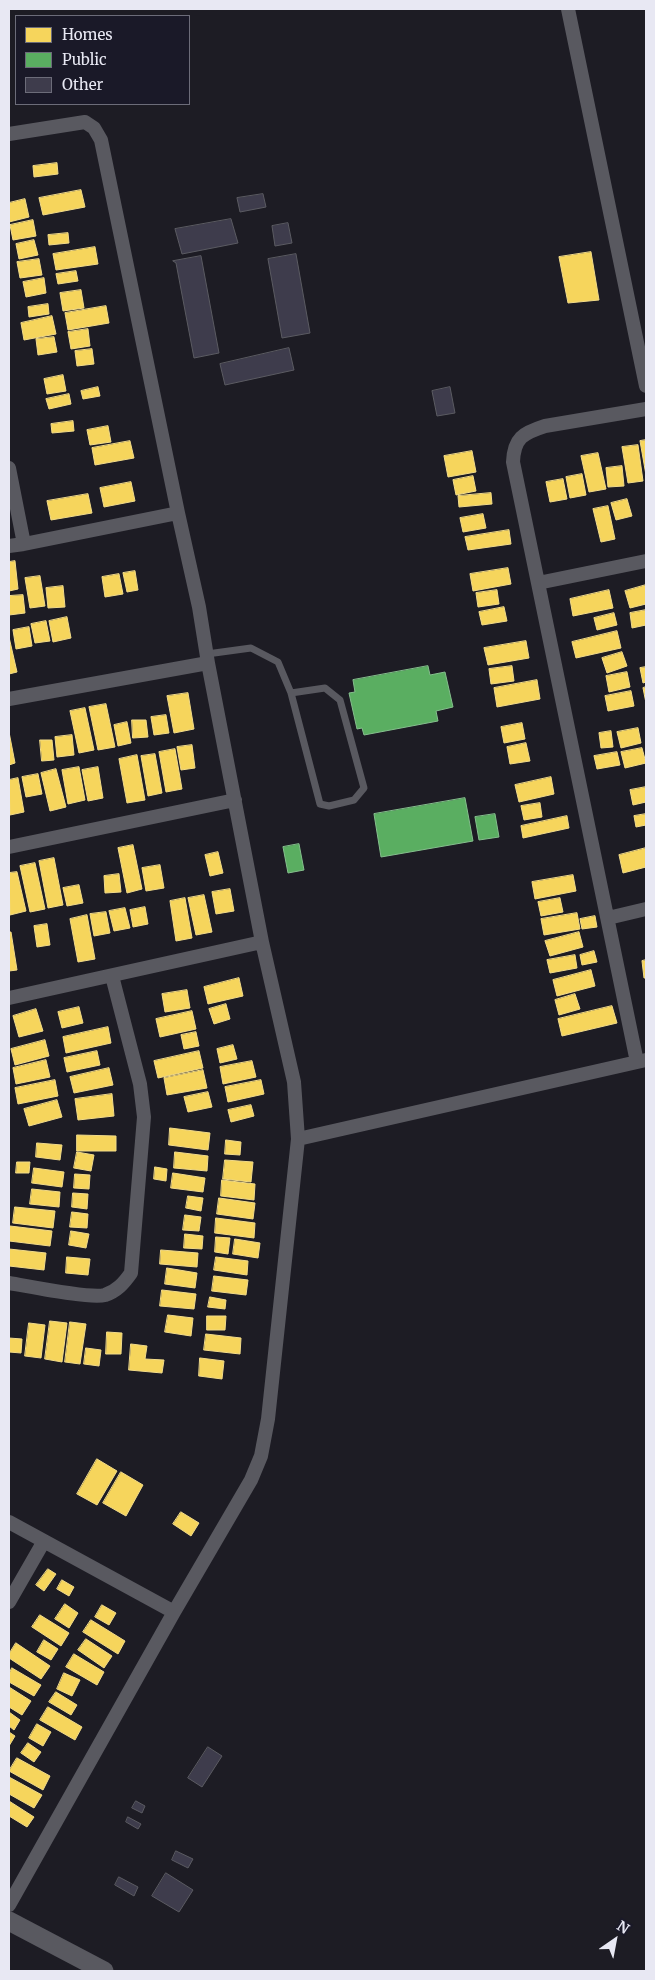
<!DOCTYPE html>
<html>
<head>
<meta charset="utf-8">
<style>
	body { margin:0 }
	#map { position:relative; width:655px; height:1980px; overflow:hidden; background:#1d1c24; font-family:Merriweather,serif }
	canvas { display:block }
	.frame { position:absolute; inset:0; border:10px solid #e8e8f3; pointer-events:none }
	.legend { position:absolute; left:15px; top:15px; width:175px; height:90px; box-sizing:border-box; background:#1a1928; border:1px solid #6c6c79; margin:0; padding:6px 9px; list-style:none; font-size:15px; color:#e8e8f3 }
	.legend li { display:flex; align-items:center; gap:10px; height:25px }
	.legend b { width:25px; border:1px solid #6c6c79 }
	.north { position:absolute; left:590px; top:1915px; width:50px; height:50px; -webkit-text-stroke:4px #1a1928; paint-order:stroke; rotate:33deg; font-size:14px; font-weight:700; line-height:20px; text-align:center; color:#e8e8f3 }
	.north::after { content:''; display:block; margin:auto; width:18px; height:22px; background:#e8e8f3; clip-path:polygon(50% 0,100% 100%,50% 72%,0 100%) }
</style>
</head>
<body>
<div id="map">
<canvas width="655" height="1980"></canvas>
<div class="frame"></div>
<ul class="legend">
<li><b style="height:14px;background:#f6d55c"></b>Homes</li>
<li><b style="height:14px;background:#5aae61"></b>Public</li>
<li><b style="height:14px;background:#3e3c4c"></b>Other</li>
</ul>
<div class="north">N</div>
</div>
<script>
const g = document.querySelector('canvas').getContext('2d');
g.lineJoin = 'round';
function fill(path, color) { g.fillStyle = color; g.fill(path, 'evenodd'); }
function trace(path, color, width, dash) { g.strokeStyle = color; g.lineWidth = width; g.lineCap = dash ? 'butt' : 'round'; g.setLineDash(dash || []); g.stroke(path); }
const homes = new Path2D(`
	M57,163L58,174L34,177L33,166Z
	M81,190L85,207L43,215L39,198Z
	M25,199L29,217L9,222V203Z
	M33,220L36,236L13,240L10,225Z
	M68,233L69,243L49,245L48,235Z
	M34,240L38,255L19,259L16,244Z
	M95,247L98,264L56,270L53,254Z
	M591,252L599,300L568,303L559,257Z
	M39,259L42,275L20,278L17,262Z
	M76,271L78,281L58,284L56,274Z
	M44,278L46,293L26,297L23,282Z
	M81,290L84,308L63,311L60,293Z
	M48,304L49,314L29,317L28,307Z
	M106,306L109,323L68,330L65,313Z
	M52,316L56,334L24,340L21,323Z
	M88,329L90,346L71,349L68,332Z
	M54,337L57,352L38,355L36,339Z
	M92,349L94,364L77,366L75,351Z
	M63,375L66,391L47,394L44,379Z
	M98,387L100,396L83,399L81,391Z
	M69,394L71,404L49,409L46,399Z
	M73,421L74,431L52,433L51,424Z
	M108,426L111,442L90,445L87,430Z
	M646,440V475L640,441Z
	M130,441L134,458L95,465L92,448Z
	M638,445L643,481L628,483L622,447Z
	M472,451L476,472L448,477L444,456Z
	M598,453L606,489L589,492L581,456Z
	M622,466L624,486L608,487L606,468Z
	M582,474L586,495L570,498L566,477Z
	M473,476L476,491L456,495L453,480Z
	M563,479L567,499L550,502L546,482Z
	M131,482L135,501L104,507L100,488Z
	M491,493L492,504L459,507L458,496Z
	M88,494L92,513L51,520L47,501Z
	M627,499L632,516L616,520L611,503Z
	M608,506L615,539L601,542L593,509Z
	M483,514L486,528L463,532L460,518Z
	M509,530L511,544L468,550L465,537Z
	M15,561L18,589L9,591V562Z
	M508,568L511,584L473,591L470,574Z
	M135,571L138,590L127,592L123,573Z
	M119,574L123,594L105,597L102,577Z
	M40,576L45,606L30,608L25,578Z
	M646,585V604L630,608L625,591Z
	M63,586L65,607L48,608L46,588Z
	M497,590L499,604L478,607L476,593Z
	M609,590L613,608L573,616L570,599Z
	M23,595L25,613L9,615V596Z
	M504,607L507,621L482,625L479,612Z
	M646,610V625L632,628L630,613Z
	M614,613L617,625L597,630L594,618Z
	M67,617L71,638L53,642L49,621Z
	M46,621L50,641L35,643L31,624Z
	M29,627L32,646L16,649L13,630Z
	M617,631L621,648L576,658L572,642Z
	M9,637L17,672L9,674Z
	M526,641L529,658L488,665L484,648Z
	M622,652L627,666L607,673L602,658Z
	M512,666L514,681L491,684L489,669Z
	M646,667V682L643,683L640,668Z
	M627,672L630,687L609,692L606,676Z
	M537,680L540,699L497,707L494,688Z
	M646,687V703L643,688Z
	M631,691L634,706L608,711L605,696Z
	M188,693L194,729L174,733L167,696Z
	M106,704L115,747L98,750L89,707Z
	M85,708L94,750L79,753L70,711Z
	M166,715L169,733L154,735L151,717Z
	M132,720H146L148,737L133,738Z
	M127,722L131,743L118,746L114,725Z
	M522,723L525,739L504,743L501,727Z
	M638,728L641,743L621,748L617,732Z
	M611,731L613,747L601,748L599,733Z
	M9,732L15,763L9,765Z
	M72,735L74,755L57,757L55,737Z
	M40,740H52L54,760L42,761Z
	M526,743L530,761L510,764L507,747Z
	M192,745L195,768L181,770L177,747Z
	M642,748L646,763L625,768L621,752Z
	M175,749L182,789L166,792L159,752Z
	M617,752L620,765L597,769L594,756Z
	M155,754L162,793L148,796L141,756Z
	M137,755L145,800L127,803L119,759Z
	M79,767L85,800L68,804L62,770Z
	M98,767L103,798L88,801L82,770Z
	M56,769L66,807L50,811L41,773Z
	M38,774L42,794L26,797L22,777Z
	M551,777L554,794L519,802L515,785Z
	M18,778L24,812L10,815L9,780Z
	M646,787V802L633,805L630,790Z
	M540,803L542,817L524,820L521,806Z
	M646,814V825L636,827L634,816Z
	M567,816L569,828L523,838L521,826Z
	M133,845L142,889L127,893L118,848Z
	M646,848V867L623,873L619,855Z
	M218,852L223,873L210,876L205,855Z
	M54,858L63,905L48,908L39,861Z
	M35,863L45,909L30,912L20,866Z
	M160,865L164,888L146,891L142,868Z
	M17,872L26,911L10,915L9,873Z
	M119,874L121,892L105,893L104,876Z
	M573,875L576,891L535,899L532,882Z
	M79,885L83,903L67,906L63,888Z
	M230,889L234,911L216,914L212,892Z
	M204,895L212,932L196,935L188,898Z
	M185,898L192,938L176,941L170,901Z
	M560,898L563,912L541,916L538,902Z
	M145,907L148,924L133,927L130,910Z
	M125,908L130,928L114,931L109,911Z
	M106,912L110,933L94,936L90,914Z
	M577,913L580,929L544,935L541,919Z
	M87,915L95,959L78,962L70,919Z
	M595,916L597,927L582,929L580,919Z
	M47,924L50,945L37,947L34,926Z
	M9,932H11L17,970L9,971Z
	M579,932L583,947L550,956L545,941Z
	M594,951L597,962L582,965L580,955Z
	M575,955L577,968L550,973L547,960Z
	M646,960V978H644L642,961Z
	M591,970L595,986L557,996L553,980Z
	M239,978L243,996L208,1004L204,987Z
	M187,990L190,1008L165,1012L162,994Z
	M575,994L580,1009L559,1015L555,1000Z
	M226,1004L230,1019L214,1024L209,1009Z
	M612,1006L617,1023L562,1036L558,1019Z
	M79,1007L83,1023L62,1028L58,1012Z
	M36,1009L43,1031L19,1037L13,1016Z
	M192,1011L196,1029L160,1037L156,1019Z
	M108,1027L111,1043L66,1053L63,1037Z
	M196,1032L199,1046L184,1049L181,1035Z
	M45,1040L49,1056L15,1065L11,1049Z
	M233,1045L237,1059L220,1063L217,1049Z
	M97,1051L100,1065L67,1072L64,1058Z
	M199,1051L203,1068L158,1078L154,1061Z
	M46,1060L50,1077L16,1084L13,1068Z
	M252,1061L256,1077L223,1084L220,1067Z
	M109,1068L113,1085L74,1093L70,1077Z
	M203,1070L207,1088L167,1095L164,1078Z
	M55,1080L58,1096L18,1104L15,1088Z
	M261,1080L264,1094L228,1102L225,1087Z
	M208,1092L212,1107L188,1112L184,1097Z
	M112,1094L114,1116L78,1120L75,1099Z
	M57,1100L62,1117L29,1126L24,1109Z
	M251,1105L254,1116L231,1122L228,1110Z
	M170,1128L210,1133L208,1150L169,1145Z
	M77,1135L116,1136V1151H77Z
	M226,1140L241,1142L240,1155L225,1154Z
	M37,1143L62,1145L60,1160L36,1157Z
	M77,1152L94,1155L91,1171L74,1168Z
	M175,1152L208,1156L207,1171L174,1168Z
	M225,1160L253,1162L251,1182L223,1179Z
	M17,1162H30L29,1173H16Z
	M155,1167L167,1169L166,1181L154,1179Z
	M34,1168L64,1172L62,1187L32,1183Z
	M173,1173L205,1178L203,1192L171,1188Z
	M75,1174L90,1175L89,1189L74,1188Z
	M222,1180L255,1184L254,1200L221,1196Z
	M32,1189L60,1192L59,1207L30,1204Z
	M73,1193L88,1194L87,1209L72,1207Z
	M188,1196L203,1198L201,1211L186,1208Z
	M219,1198L255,1203L253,1219L217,1214Z
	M15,1207L55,1211L53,1228L13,1223Z
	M72,1212L88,1214L87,1228L70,1227Z
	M185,1215L201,1217L199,1231L183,1230Z
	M216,1218L255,1223L254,1238L215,1233Z
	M10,1226L52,1231L50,1246L9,1241Z
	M71,1231L89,1234L86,1248L69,1245Z
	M185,1234L203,1236L202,1249L184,1248Z
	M216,1237L230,1238L228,1254L215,1252Z
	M235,1239L260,1243L258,1258L233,1254Z
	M9,1249L46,1253L44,1270L9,1266Z
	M161,1250L198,1253L197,1267L160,1264Z
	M67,1257L90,1259L88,1275L66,1273Z
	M216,1257L248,1261L247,1275L214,1270Z
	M167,1268L197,1273L195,1288L165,1284Z
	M214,1276L248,1280L246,1295L212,1291Z
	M162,1290L196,1294L194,1309L160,1306Z
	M210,1297L226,1300L225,1309L208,1307Z
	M168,1315L193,1318L191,1336L165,1332Z
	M207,1316H226L225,1330H207Z
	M50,1321L67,1323L62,1362L45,1359Z
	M70,1322L86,1324L80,1364L65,1362Z
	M29,1323L45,1325L41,1358L25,1356Z
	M107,1332L122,1333L121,1354H106Z
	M206,1334L241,1338L240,1354L204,1350Z
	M9,1338L22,1339L21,1353L9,1352Z
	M131,1344L147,1346L145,1359L164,1360L162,1373L129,1370Z
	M86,1348L101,1350L99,1366L84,1364Z
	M200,1358L224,1361L222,1379L199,1376Z
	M97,1459L117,1471L97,1505L77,1494Z
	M121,1472L143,1485L126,1516L103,1503Z
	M181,1512L199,1523L191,1536L173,1524Z
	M48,1569L56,1574L44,1591L36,1585Z
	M62,1580L74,1587L69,1596L57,1589Z
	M65,1604L78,1613L69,1628L55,1619Z
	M102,1605L116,1613L109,1625L95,1617Z
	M40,1615L69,1633L61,1646L32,1627Z
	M91,1620L125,1641L118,1654L83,1632Z
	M86,1639L112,1656L104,1668L78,1650Z
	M44,1640L58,1649L51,1660L37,1652Z
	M16,1643L50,1666L41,1679L9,1658V1654Z
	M74,1654L104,1672L97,1685L66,1667Z
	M12,1668L41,1685L34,1696L9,1682V1674Z
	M64,1673L80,1680L72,1696L57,1689Z
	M9,1687L31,1701L22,1715L9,1707Z
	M56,1692L77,1705L71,1715L49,1702Z
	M48,1707L82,1727L75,1740L40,1720Z
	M9,1712L20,1720L14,1730L9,1726Z
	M37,1724L51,1732L43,1746L29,1738Z
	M9,1732L15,1736L9,1746Z
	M28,1743L41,1752L34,1762L21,1753Z
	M17,1758L50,1776L43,1790L9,1771Z
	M9,1777L42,1795L34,1808L9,1794Z
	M9,1801L34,1817L27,1827L9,1816Z`);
fill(homes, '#f6d55c');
trace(homes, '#f2db89', 1);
const public = new Path2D(`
	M428,666L430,675L445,672L453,707L436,711L438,721L364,735L362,728L357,729L349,693L355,692L353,680Z
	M465,798L473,841L381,857L374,814Z
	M495,814L499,837L479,840L475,817Z
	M299,844L304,870L288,873L283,847Z`);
fill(public, '#5aae61');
trace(public, '#85bf8d', 1);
const building = new Path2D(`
	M263,194L266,207L240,212L237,198Z
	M231,219L238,243L182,254L175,229Z
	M288,223L292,243L275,246L272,226Z
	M296,254L310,333L282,338L268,259Z
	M201,256L219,353L194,358L176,263L173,261Z
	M289,348L294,370L225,385L220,364Z
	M450,387L455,413L437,416L432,391Z
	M208,1747L222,1756L202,1787L188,1778Z
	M136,1801L145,1806L142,1813L132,1808Z
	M128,1817L141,1824L138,1829L126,1822Z
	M176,1851L193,1859L188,1868L172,1860Z
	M166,1873L193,1890L179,1912L152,1896Z
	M119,1877L138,1887L134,1896L115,1885Z`);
fill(building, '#3e3c4c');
trace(building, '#5b5b62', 1);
trace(new Path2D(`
	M207,654L251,648L278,662L291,693L320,804L329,806L354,800L364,788L340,700L325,688L291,693`), '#595960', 7);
trace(new Path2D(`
	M568,9L646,386
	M9,134L85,122L94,128L101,140L178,513L199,607L208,663L262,942L294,1082L298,1139L268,1419L261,1456L251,1480L174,1612L9,1905
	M9,468L24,544L9,546
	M24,544L178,513
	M538,583L646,561
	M9,699L208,663
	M9,847L235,800
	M608,918L646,909
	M9,998L262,942
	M637,1062L513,462C514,438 523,433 545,426L646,409
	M298,1139L646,1060
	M9,1283C28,1286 90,1299 105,1295C117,1291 124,1283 131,1273L144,1117L140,1084L112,976
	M9,1522L174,1612
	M9,1602L44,1541`), '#595960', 14);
trace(new Path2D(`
	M9,1921L104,1971`), '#595960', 19);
</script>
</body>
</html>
